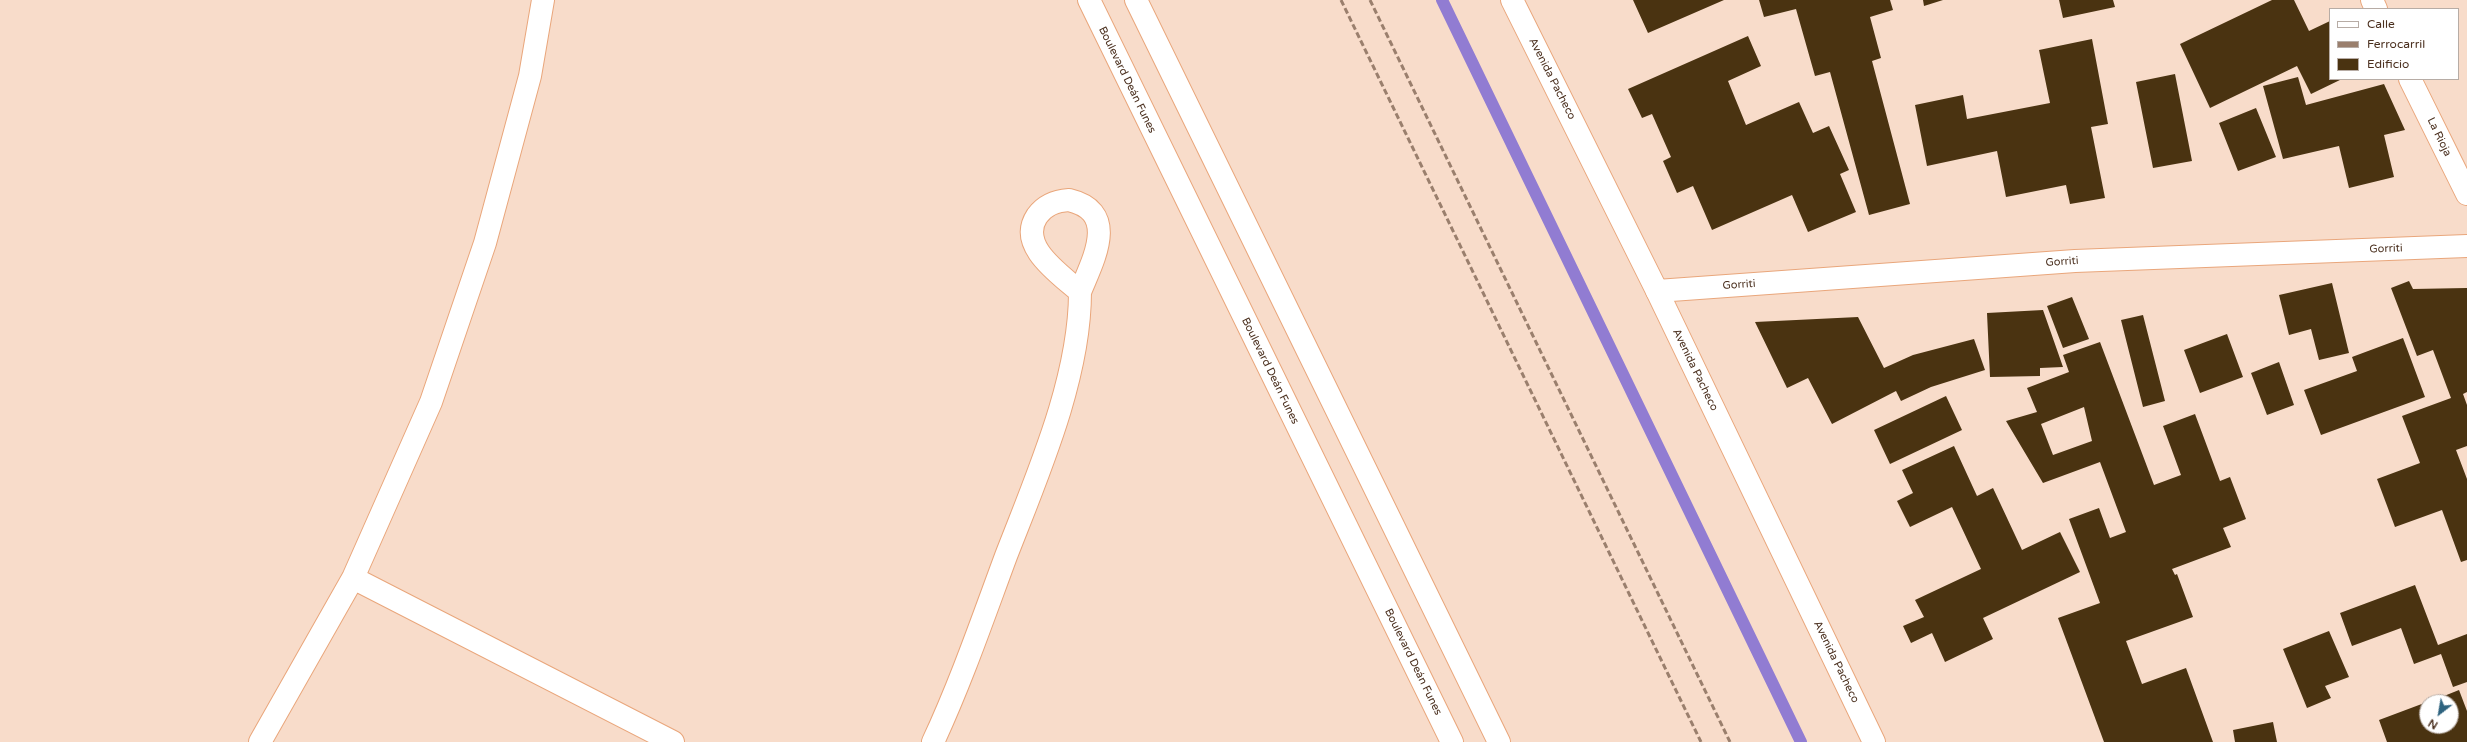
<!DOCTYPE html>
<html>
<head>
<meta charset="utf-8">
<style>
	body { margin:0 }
	#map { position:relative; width:2467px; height:742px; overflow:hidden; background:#f8dcca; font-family:"Varela Round",sans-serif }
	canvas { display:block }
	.legend { position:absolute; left:2329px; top:8px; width:130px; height:72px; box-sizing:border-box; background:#fff; border:1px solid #b7aca5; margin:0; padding:5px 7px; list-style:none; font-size:12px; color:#4b301f }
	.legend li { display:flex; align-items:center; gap:8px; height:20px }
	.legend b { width:20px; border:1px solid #b7aca5 }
	.north { position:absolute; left:2419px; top:694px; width:40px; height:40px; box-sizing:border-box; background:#fff; border:1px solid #b7aca5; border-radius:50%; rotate:211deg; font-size:11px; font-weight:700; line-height:16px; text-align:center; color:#4b301f }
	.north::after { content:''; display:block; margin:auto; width:14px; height:18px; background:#2e637f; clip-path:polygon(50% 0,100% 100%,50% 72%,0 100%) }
</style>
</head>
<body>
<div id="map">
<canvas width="2467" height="742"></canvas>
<ul class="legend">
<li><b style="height:5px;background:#fff"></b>Calle</li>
<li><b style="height:5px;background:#9a7f6d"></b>Ferrocarril</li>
<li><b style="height:11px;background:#4a3311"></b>Edificio</li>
</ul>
<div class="north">N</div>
</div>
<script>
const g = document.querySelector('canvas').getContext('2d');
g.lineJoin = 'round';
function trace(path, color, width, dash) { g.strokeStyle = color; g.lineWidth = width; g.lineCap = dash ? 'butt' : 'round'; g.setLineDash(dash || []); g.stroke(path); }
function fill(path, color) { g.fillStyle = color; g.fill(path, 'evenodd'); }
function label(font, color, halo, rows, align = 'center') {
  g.font = font + ' "Varela Round",sans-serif'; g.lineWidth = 4; g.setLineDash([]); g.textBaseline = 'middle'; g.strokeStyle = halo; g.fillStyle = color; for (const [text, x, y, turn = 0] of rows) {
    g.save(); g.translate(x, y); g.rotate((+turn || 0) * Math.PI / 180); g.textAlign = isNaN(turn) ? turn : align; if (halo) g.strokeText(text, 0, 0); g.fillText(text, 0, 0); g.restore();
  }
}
trace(new Path2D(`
	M1442,0L1801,742`), '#917cd2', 12);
fill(new Path2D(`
	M1633,0H1724L1648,33Z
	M1759,0H1890L1893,10L1870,17L1881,58L1872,61L1910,204L1869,215L1830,72L1815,76L1796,9L1764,17Z
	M1923,0H1943L1924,6Z
	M2059,0H2113L2115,7L2063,18Z
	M2272,0H2294L2309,31L2330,21V79H2342L2311,94L2297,66L2210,108L2180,44Z
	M1748,36L1761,66L1728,81L1746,125L1799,102L1813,133L1829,126L1849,170L1840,174L1856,212L1808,232L1792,195L1712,230L1693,186L1677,193L1663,161L1671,157L1652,114L1642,118L1628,89Z
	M2092,39L2108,124L2091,127L2105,198L2070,204L2066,185L2006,197L1997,151L1927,166L1915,105L1963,95L1967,119L2050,103L2039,50Z
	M2175,74L2192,161L2153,168L2136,82Z
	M2298,77L2306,105L2384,84L2405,130L2384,135L2394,177L2349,188L2339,146L2283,159L2263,86Z
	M2256,108L2276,157L2238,171L2219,123Z
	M2409,281L2413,289L2467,288V392L2463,394L2467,405V446L2456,450L2467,479V560L2461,562L2442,510L2395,527L2377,479L2420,463L2402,416L2451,398L2433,350L2417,356L2391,288Z
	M2332,283L2349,353L2319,360L2311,329L2289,335L2279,295Z
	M2072,297L2089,339L2063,348L2047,306Z
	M2043,310L2063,367L2040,368V376L1990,377L1987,313Z
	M2143,315L2165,401L2143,407L2121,320Z
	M1858,317L1884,368L1913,355L1974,339L1985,370L1931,387L1901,401L1896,391L1832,424L1808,378L1787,388L1755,322Z
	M2227,334L2243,377L2200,393L2184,350Z
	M2403,338L2425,397L2321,435L2304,390L2357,371L2352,357Z
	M2100,342L2154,485L2181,475L2163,426L2195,414L2220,481L2230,477L2246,519L2223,528L2231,547L2172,569L2175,575L2177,574L2193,617L2126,641L2142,684L2186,668L2213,742H2104L2058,618L2100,603L2069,519L2099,508L2110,538L2126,532L2100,462L2043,483L2006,421L2037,412L2027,388L2069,372L2063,355ZM2084,407L2092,441L2053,455L2041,424Z
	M2279,362L2294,405L2267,415L2251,373Z
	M1946,396L1962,430L1890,464L1874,430Z
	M1954,446L1977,496L1993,488L2022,550L2060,532L2080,572L1983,618L1993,639L1945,662L1932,633L1911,643L1903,626L1924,617L1915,600L1981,569L1952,507L1910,527L1897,501L1913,493L1902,470Z
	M2415,585L2438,645L2467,634V682L2453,687L2441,654L2414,664L2401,628L2352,646L2340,613Z
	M2329,631L2349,677L2325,686L2331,698L2307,708L2283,649Z
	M2459,690L2467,711V742H2387L2379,720L2427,702V726H2451V702H2429Z
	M2273,722L2277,742H2235L2233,730Z`), '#4a3311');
const street = new Path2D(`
	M2372,0L2376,9
	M2410,79L2467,194
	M1069,200C1120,212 1093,260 1080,292C1060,274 1017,246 1037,216C1045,205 1055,201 1069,200Z
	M1657,291L2075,261L2467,246
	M353,578L673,742
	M260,742L353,578L431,402L485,243L530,76L543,0
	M933,742C961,682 983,618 1006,556C1037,476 1080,379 1080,292`);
const secondary = new Path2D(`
	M1089,0L1452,742
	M1136,0L1499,742
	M1512,0L1657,291L1874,742`);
trace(street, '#e9a67b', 24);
trace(secondary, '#e9a67b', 24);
trace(street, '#fff', 22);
trace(secondary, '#fff', 22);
trace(new Path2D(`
	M1341,0L1701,742
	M1370,0L1730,742`), '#9a7f6d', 3, [6, 3]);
label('11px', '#4b301f', '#fff', [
	["Avenida Pacheco",1552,79,63],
	["Boulevard Deán Funes",1127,80,64],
	["La Rioja",2439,137,64],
	["Gorriti",2386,249,-2],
	["Gorriti",2062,262,-4],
	["Gorriti",1739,285,-4],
	["Avenida Pacheco",1695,370,64],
	["Boulevard Deán Funes",1270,371,64],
	["Boulevard Deán Funes",1413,662,64],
	["Avenida Pacheco",1836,662,64]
]);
</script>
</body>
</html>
